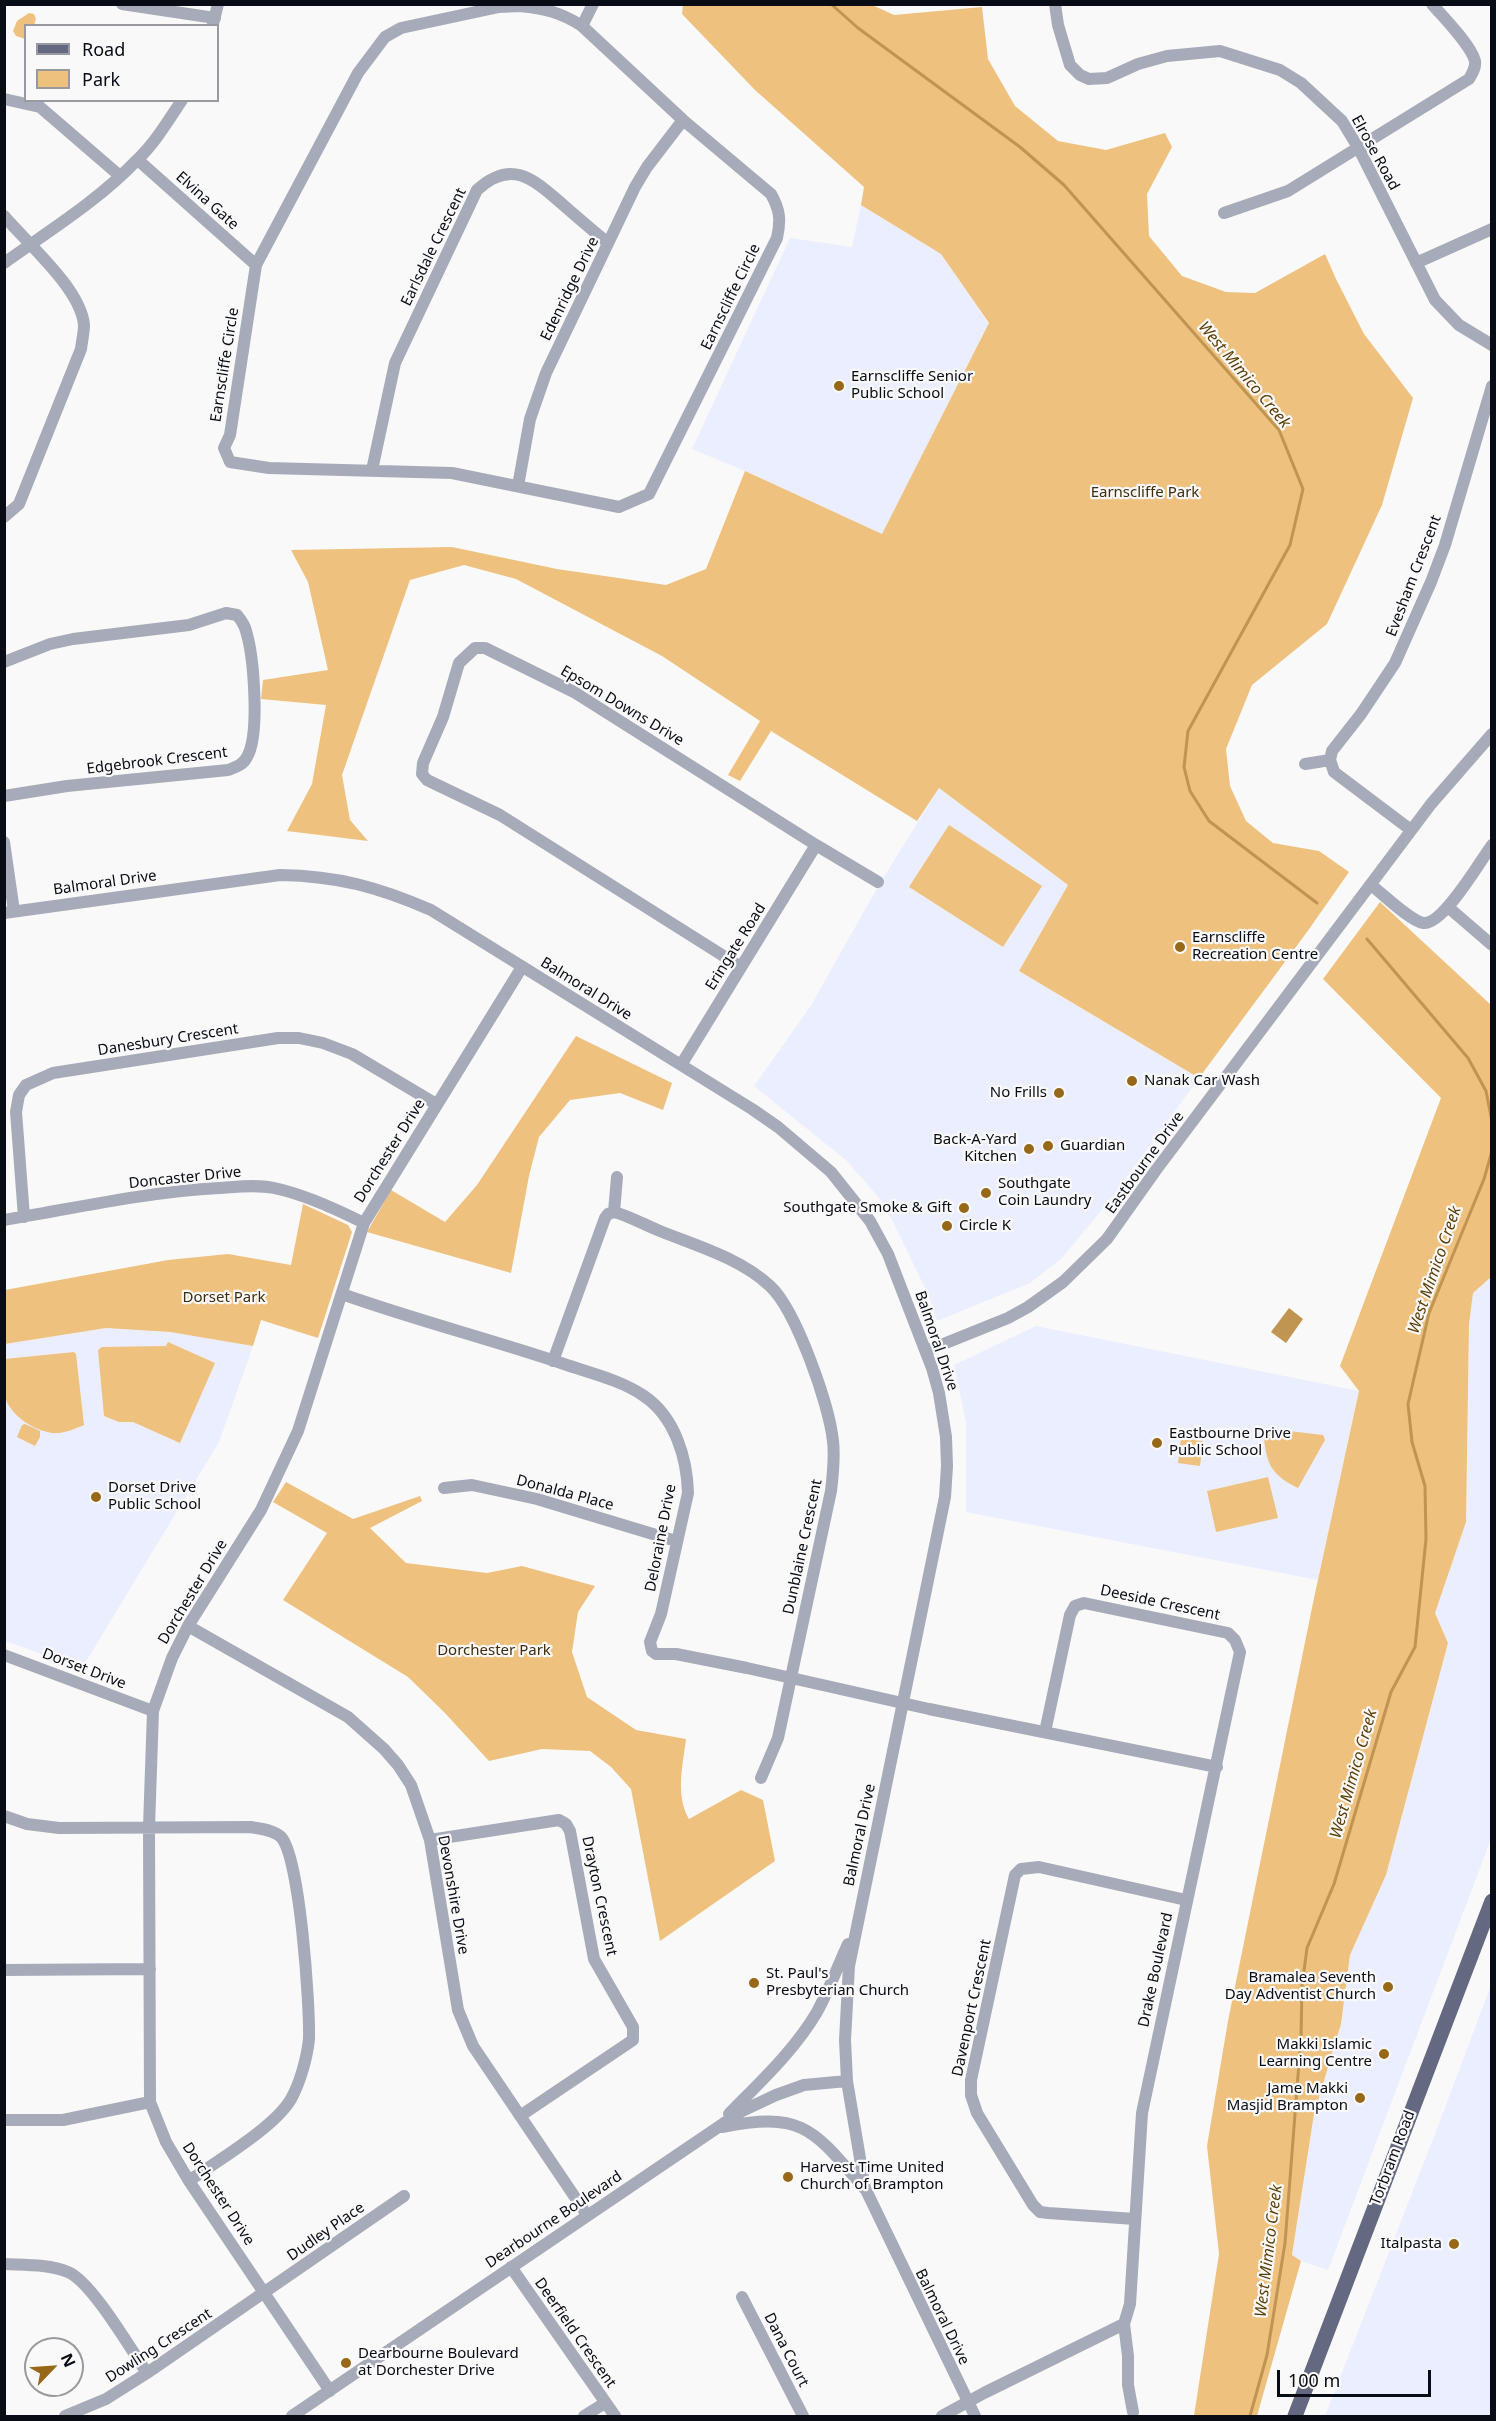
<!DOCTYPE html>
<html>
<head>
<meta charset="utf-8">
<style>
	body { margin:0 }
	#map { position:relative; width:1496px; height:2421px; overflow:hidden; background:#f9f9f9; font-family:"Noto Sans",sans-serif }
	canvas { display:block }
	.frame { position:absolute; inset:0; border:6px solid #090b15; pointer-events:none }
	.legend { position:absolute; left:24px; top:24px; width:195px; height:78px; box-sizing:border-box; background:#f9f9f9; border:2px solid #999a9e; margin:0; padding:8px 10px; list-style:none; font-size:18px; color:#090b15 }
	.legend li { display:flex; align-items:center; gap:12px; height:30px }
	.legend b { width:30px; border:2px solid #999a9e }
	.north { position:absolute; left:24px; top:2337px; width:60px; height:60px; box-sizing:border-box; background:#f9f9f9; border:2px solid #999a9e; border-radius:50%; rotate:65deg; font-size:16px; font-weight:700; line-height:24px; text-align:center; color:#090b15 }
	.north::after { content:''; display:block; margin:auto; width:21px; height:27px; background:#966817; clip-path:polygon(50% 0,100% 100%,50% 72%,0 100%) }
	.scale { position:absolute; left:1277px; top:2370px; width:154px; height:27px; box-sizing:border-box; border:3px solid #090b15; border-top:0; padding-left:8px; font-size:18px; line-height:21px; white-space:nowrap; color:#090b15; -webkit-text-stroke:4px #f9f9f9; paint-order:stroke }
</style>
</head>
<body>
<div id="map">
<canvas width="1496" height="2421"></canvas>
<div class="frame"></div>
<ul class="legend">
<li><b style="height:8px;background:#646880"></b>Road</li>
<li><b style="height:16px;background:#efc17e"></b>Park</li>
</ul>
<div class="north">N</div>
<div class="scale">100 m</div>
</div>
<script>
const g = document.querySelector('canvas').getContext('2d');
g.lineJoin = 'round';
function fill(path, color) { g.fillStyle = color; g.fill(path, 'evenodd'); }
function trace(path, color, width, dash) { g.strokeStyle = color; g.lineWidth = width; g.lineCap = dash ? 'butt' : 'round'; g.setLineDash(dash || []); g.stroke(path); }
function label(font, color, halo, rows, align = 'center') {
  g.font = font + ' "Noto Sans",sans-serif'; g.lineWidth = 4.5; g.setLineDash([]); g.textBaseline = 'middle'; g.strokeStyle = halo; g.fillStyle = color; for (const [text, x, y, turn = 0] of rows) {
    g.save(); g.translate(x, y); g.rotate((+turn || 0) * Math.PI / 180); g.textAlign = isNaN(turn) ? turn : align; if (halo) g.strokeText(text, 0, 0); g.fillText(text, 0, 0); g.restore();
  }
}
fill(new Path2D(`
	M861,205L941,254L989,324L882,535L745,471L692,449L790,238L852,247Z
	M939,788L1068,885L1019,971L1199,1078L1107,1204L1061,1259L1030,1283L937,1321L928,1294L894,1224L879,1198L847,1161L754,1086L810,1007L879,885Z
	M1491,1277V1839L1328,2270L1301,2261L1292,2256L1314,2114L1341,2024L1350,1955L1386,1875L1448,1643L1435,1613L1466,1522L1469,1324L1473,1293Z
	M1036,1326L1359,1391L1318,1580L966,1512V1423L954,1365Z
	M106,1328L170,1332L253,1346L219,1442L82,1668L5,1641V1344Z
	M1491,1985V2416H1325L1435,2134Z`), '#ebeefe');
fill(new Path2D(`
	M870,4L894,15L982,7L988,59L1015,106L1058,141L1106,150L1165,133L1172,147L1147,194L1149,236L1182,276L1226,292L1255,293L1325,254L1336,279L1364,334L1413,398L1382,505L1327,624L1252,685L1226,749L1230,786L1246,821L1273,843L1319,851L1349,872L1307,932L1199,1078L1019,971L1068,885L939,788L917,821L771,731L740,781L728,775L760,721L662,656L516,579L464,565L410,580L342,775L350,820L368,841L287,831L312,784L326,705L261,699L263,680L328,670L308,582L291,550L452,547L557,569L666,585L706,569L745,471L882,534L989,323L941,254L861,205L864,187L755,90L682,14L683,5Z
	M29,13L34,14L36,19L34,25L26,26L25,39L16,36L13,31L17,21Z
	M949,825L1042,886L1003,947L909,887Z
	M1380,902L1491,1005V1277L1473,1293L1469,1324L1466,1522L1435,1613L1448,1643L1386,1875L1350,1955L1341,2024L1314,2114L1292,2255L1301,2261L1257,2416H1194L1219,2254L1207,2146L1228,2021L1314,1598L1359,1391L1340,1366L1441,1098L1323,979Z
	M576,1036L672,1083L663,1110L620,1093L570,1100L539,1137L529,1176L511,1273L367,1232L391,1190L445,1222L477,1185Z
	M303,1204L348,1225L352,1232L318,1338L261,1320L253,1346L170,1332L106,1328L5,1344V1290L168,1260L228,1254L291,1265Z
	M168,1342L215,1363L180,1443L133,1422H119L104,1416L98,1350L102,1347L166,1346Z
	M74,1352L76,1354L84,1425C74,1429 64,1434 52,1433C33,1430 11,1416 5,1397C2,1386 4,1370 5,1359Z
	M25,1424L40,1431V1437L35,1446L17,1437L22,1425Z
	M1263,1428L1323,1435L1325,1440L1298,1488C1267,1473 1266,1460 1263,1428Z
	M1181,1438L1203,1441L1200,1466L1178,1463Z
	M1268,1477L1278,1518L1216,1532L1207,1491Z
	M286,1482L353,1519L420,1496L422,1501L370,1528L406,1563L487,1573L522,1566L595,1586L578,1612L572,1652L587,1697L636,1730L686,1739C683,1765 675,1795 689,1819L741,1790L763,1800L775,1861L660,1941L631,1789L611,1767L590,1751L542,1749L489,1761L444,1712L408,1677L283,1600L327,1533L273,1502Z`), '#efc17e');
fill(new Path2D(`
	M1289,1308L1303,1319L1286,1343L1271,1332Z`), '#c09451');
trace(new Path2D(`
	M831,4L858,28L1020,147L1064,185L1279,430L1303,489L1290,545L1188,731L1184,767L1190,791L1209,821L1317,903
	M1367,939L1468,1058L1486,1091L1492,1122
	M1250,2416L1267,2355L1285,2243L1301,2037L1302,1986L1307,1948L1334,1884L1391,1692L1415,1647L1426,1539L1425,1486L1412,1442L1408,1404L1429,1313L1484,1179L1492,1151`), '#c09451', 3);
trace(new Path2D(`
	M122,4L215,18
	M1055,4L1058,25L1070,65L1080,75L1089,79L1107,78L1138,64L1167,56L1220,51L1280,70L1301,83L1342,121L1359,149L1435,300L1459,325L1492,345
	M520,6C544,8 562,13 582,26L683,120L771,194C780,210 781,220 777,238L649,494L619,507L452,473L269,468L230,462L224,448L230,435L256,265L358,73L385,37L401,28L499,7Z
	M213,24L218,4
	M582,26L593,4
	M4,99L40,107L120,176
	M138,160L256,265
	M1224,213L1288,191L1469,79C1472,74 1476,68 1475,61C1471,45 1443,17 1432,4
	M4,216C27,243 81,289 84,325C84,332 82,341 81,349L19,504L4,517
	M4,263C49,231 99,200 137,160C155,143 168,121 182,100
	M1416,263L1492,229
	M372,470L395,363L477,190C511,159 532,178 561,203C577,217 592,230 608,243
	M518,486L530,419L546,373L635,187L647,167L683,120
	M4,662L50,644L73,639L189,625L226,613L237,615C241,620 245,625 246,631C254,657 260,735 247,757C243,765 236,767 228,770L67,786L4,796
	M1305,764L1330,760
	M1411,830L1334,772L1330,760L1332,751L1361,714L1395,663L1431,582L1445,545L1492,386
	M4,842L14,911
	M1371,885C1383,894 1409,920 1423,923C1443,926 1480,861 1492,845
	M1448,907L1492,945
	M4,913L280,875C338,876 378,887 431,910L752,1109L778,1127L831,1172L870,1221L888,1254L932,1368L939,1393L946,1437L947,1466L945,1497L849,1966L845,2040L847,2081L865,2188L975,2416
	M741,967L500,815L427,780L422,774L423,763L443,717L459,663L475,648H485L574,692L816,845L878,882
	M681,1065L816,845
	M614,1212L617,1177
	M24,1217L16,1112L19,1095L26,1085L53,1073L278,1038H299L323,1043L352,1054L436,1104
	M4,1220C76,1208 146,1192 219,1188C236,1187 256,1184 274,1188C304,1194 336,1209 364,1223
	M342,1294C415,1320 490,1339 564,1364C590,1373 621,1380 644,1396C675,1417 687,1458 688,1493L661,1614L650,1642L652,1651L656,1654H676L747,1668L929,1709L1217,1767
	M926,1351L1008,1318L1028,1307L1063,1282L1107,1239L1156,1170L1431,804L1492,734
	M553,1361L605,1218L608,1214L614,1212C629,1216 645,1225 660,1231C697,1246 740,1258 770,1286C796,1310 829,1404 833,1441C835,1457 833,1474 831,1491L778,1738L761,1778
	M444,1488L472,1485L537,1499L676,1541
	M188,1626L348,1717L384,1749L398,1765L411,1785L430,1840L458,2010L473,2046L587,2215
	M4,1655L153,1711
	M1045,1732L1070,1615L1075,1606L1084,1603L1228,1633L1235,1640L1240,1652L1142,2113L1130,2304L1124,2324L1128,2356V2385L1133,2412
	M4,1816L27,1824L59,1828L251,1827C261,1829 274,1830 281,1837C300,1857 310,2007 309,2039C307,2058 300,2083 291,2099C275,2127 217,2161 189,2181
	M430,1840L559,1820L566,1824L570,1831L594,1959L633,2027V2040L520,2116
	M4,1970L150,1969
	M729,2114C760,2082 794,2051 817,2012C829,1990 838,1966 848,1944
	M4,2120H63L150,2102
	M722,2127C803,2111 813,2129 864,2188
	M1135,2219L1048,2213L1040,2212L1033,2205L977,2113L971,2095V2080L1015,1875L1021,1869L1039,1867L1186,1900
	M4,2264C25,2265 49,2264 68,2272C92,2282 131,2350 147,2373
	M511,2267L615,2416
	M742,2297L803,2416
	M330,2391L189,2181L166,2142L150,2102L149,1827L153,1711L172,1658L188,1626L261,1510L298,1431L364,1223L522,967
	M65,2416L106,2399L147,2373L404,2196
	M292,2416L742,2111L776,2095L804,2085L847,2081
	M584,2416L605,2403
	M942,2416L984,2393L1124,2324`), '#a7aab8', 12);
trace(new Path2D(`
	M1295,2416L1492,1901`), '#646880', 15);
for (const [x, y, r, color] of [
	[839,386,6,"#966817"],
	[1180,947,6,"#966817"],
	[1132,1081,6,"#966817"],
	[1059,1093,6,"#966817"],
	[1048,1146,6,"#966817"],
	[1029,1149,6,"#966817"],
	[986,1193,6,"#966817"],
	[964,1208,6,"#966817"],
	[947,1226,6,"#966817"],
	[1157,1443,6,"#966817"],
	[96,1497,6,"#966817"],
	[754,1983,6,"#966817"],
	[1388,1987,6,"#966817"],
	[1384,2054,6,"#966817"],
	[1360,2098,6,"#966817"],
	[788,2177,6,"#966817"],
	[1454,2244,6,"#966817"],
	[346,2363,6,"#966817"]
]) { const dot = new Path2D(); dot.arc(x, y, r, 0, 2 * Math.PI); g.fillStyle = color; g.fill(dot); trace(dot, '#f9f9f9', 2); }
label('15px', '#090b15', '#f9f9f9', [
	["Elrose Road",1375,153,61],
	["Elvina Gate",207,201,42],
	["Earlsdale Crescent",434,247,-64],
	["Edenridge Drive",570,289,-64],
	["Earnscliffe Circle",731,297,-64],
	["Earnscliffe Circle",225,365,-81],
	["Evesham Crescent",1414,576,-69],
	["Epsom Downs Drive",622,706,31],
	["Edgebrook Crescent",157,761,-7],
	["Balmoral Drive",105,883,-8],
	["Eringate Road",736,947,-58],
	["Balmoral Drive",586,989,32],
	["Danesbury Crescent",168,1040,-9],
	["Dorchester Drive",390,1151,-58],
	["Eastbourne Drive",1145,1163,-54],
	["Doncaster Drive",185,1178,-6],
	["Balmoral Drive",936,1341,71],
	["Donalda Place",565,1493,15],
	["Deloraine Drive",661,1538,-79],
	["Dunblaine Crescent",803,1547,-78],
	["Dorchester Drive",193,1592,-59],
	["Deeside Crescent",1160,1603,12],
	["Dorset Drive",84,1669,21],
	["Balmoral Drive",860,1835,-78],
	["Devonshire Drive",453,1895,80],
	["Drayton Crescent",599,1896,78],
	["Drake Boulevard",1156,1970,-78],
	["Davenport Crescent",972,2008,-78],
	["Torbram Road",1393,2158,-69],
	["Dorchester Drive",218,2194,57],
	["Dearbourne Boulevard",554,2220,-34],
	["Dudley Place",326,2232,-35],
	["Balmoral Drive",942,2317,64],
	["Deerfield Crescent",575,2333,55],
	["Dowling Crescent",159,2346,-33],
	["Dana Court",786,2350,63]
]);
label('15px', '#090b15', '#f9f9f9', [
	["Earnscliffe Senior",851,377],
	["Public School",851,394],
	["Earnscliffe",1192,938],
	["Recreation Centre",1192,955],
	["Nanak Car Wash",1144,1081],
	["No Frills",1047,1093,"right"],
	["Back-A-Yard",1017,1140,"right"],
	["Kitchen",1017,1157,"right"],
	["Guardian",1060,1146],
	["Southgate",998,1184],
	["Coin Laundry",998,1201],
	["Southgate Smoke & Gift",952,1208,"right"],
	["Circle K",959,1226],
	["Eastbourne Drive",1169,1434],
	["Public School",1169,1451],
	["Dorset Drive",108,1488],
	["Public School",108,1505],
	["St. Paul's",766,1974],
	["Presbyterian Church",766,1991],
	["Bramalea Seventh",1376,1978,"right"],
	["Day Adventist Church",1376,1995,"right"],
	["Makki Islamic",1372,2045,"right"],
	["Learning Centre",1372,2062,"right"],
	["Jame Makki",1348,2089,"right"],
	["Masjid Brampton",1348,2106,"right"],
	["Harvest Time United",800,2168],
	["Church of Brampton",800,2185],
	["Italpasta",1442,2244,"right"],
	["Dearbourne Boulevard",358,2354],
	["at Dorchester Drive",358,2371]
], 'left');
label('15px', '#3f2c0e', '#f9f9f9', [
	["Earnscliffe Park",1145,493],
	["Dorset Park",224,1298],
	["Dorchester Park",494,1651]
]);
label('italic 16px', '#5c3e05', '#f9f9f9', [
	["West Mimico Creek",1244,375,50],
	["West Mimico Creek",1435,1270,-71],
	["West Mimico Creek",1354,1774,-74],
	["West Mimico Creek",1269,2251,-83]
]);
</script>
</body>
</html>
